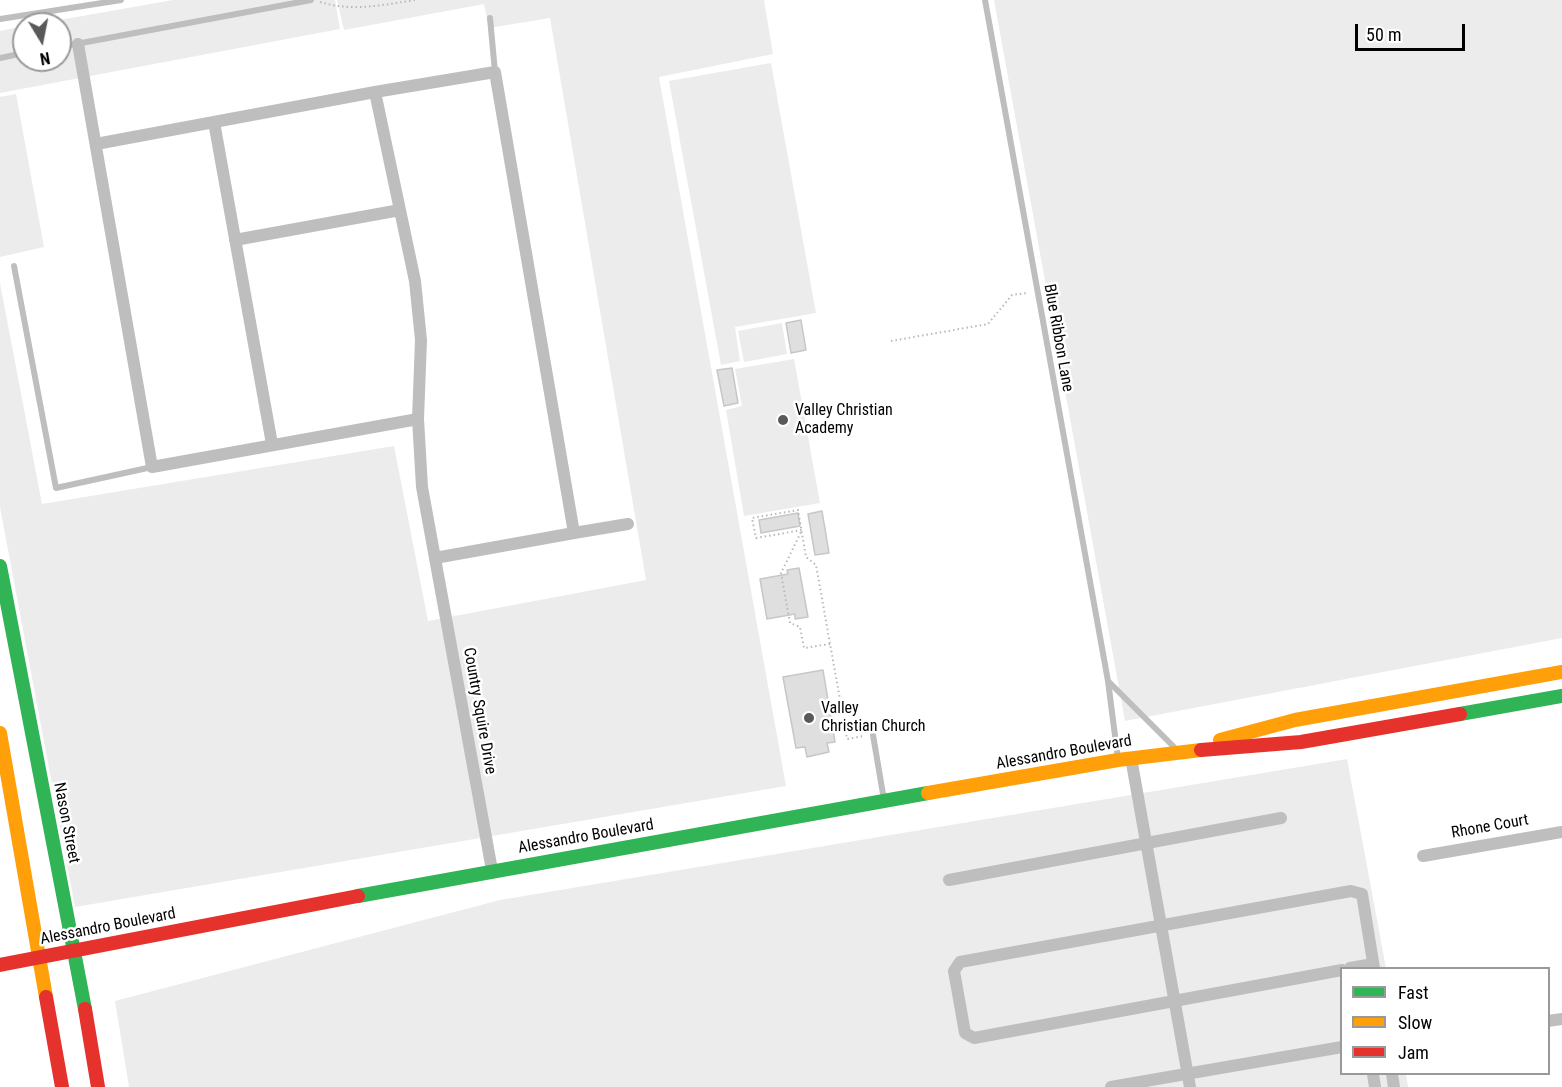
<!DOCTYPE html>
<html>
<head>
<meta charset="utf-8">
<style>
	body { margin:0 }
	#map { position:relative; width:1562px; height:1087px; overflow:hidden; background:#fff; font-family:"Roboto Condensed",sans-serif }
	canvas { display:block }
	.legend { position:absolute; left:1340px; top:967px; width:210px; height:108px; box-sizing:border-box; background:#fff; border:2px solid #999; margin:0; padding:8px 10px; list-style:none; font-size:18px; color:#000 }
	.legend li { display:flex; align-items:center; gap:12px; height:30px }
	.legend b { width:30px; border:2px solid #999 }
	.north { position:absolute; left:12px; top:12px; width:60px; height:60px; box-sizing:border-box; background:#fff; border:2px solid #999; border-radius:50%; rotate:170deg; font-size:16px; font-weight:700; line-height:24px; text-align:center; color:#000 }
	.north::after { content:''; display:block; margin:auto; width:21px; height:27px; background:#595959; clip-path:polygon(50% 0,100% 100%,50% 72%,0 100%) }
	.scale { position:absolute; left:1355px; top:24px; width:110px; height:27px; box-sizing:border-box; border:3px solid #000; border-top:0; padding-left:8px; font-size:18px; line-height:21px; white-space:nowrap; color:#000; -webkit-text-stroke:4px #fff; paint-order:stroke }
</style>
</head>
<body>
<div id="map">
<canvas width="1562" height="1087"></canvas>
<ul class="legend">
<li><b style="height:8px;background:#30b455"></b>Fast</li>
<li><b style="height:8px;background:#ff9f0a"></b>Slow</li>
<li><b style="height:8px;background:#e5322d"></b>Jam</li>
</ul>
<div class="north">N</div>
<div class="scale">50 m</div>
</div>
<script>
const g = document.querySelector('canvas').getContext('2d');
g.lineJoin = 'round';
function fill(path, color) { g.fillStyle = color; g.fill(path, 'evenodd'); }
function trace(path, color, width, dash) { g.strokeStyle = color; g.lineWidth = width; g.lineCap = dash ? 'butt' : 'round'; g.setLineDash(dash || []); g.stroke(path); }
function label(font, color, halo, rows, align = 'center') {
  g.font = font + ' "Roboto Condensed",sans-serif'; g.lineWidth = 5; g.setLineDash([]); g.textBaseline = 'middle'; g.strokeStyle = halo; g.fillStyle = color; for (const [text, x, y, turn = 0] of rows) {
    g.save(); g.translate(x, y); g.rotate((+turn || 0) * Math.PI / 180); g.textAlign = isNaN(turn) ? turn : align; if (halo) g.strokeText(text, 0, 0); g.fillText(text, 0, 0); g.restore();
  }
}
fill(new Path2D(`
	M173,0H335L340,29L0,93V31L24,26V60H60V24H37Z
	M337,0H764L773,54L659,77L786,786L75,907L0,507V283L42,504L394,446L428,621L646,580L550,18L489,28L484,4L344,30Z
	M994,0H1562V638L1125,721Z
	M771,63L816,313L735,327L740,361L721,365L669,81Z
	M16,94L44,247L0,257V97Z
	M782,323L787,354L744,362L738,331Z
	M794,359L820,503L744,516L726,410L742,406L735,369Z
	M1347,759L1386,968H1342V1074H1406L1408,1087H129L115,1001L500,900Z`), '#ececec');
const building = new Path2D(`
	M801,320L806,350L791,353L786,323Z
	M732,368L738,403L724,406L717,370Z
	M822,511L829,553L815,555L808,514Z
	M798,513L800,526L761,533L759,520Z
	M799,568L808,617L795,619V614L767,619L760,579L788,574L787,570Z
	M823,670L835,742L827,743L829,752L807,757L805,747L796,748L783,677Z`);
fill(building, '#dfdfdf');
trace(building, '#c7c7c7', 1.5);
trace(new Path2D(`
	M320,2C352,12 382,5 415,0
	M891,341L988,324L1012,295L1027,293
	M830,644L804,648L800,627L790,623L781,573L802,530L756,538L752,518L798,510L806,557L816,565L847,739L864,736`), '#b9b9b9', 2, [1.5, 3]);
trace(new Path2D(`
	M985,0L1108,681L1118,759
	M490,18L495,72
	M0,19L121,0
	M60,47L311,0
	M0,58L24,53
	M14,266L56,488L152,467
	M1108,681L1175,748
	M873,735L884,800`), '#bebebe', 6);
trace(new Path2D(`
	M78,44L152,467L418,419
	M375,92L495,72L574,533L435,558
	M214,122L272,444
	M96,144L375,92L415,281L421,340L418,419L422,487L492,870
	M235,240L400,210
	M574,533L628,524
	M1131,758L1190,1087
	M1423,856L1562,832
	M949,880L1281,818
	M1350,968L1373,964
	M1342,970L974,1038L965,1033L954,971L960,962L1351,891L1362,894L1374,968
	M1548,1021L1562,1019
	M1373,1074L1375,1087
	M1392,1074L1394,1087
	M1111,1087L1342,1047`), '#bebebe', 12);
trace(new Path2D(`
	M0,566L85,1009
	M1460,714L1562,696
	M358,896L928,793`), '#30b455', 14);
trace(new Path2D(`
	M0,733L46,997
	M1220,740L1295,720L1562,672
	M928,793L1118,760L1201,750`), '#ff9f0a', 14);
trace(new Path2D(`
	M1201,750L1301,742L1460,714
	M0,965L358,896
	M46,997L62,1087
	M85,1009L98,1087`), '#e5322d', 14);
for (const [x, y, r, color] of [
	[783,420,6,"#595959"],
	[809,718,6,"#595959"]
]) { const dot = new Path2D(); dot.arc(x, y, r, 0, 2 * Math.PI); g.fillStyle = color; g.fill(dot); trace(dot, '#fff', 2); }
label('16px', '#000', '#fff', [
	["Blue Ribbon Lane",1058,338,80],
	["Country Squire Drive",479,711,80],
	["Alessandro Boulevard",1064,753,-10],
	["Nason Street",66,823,79],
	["Rhone Court",1490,827,-10],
	["Alessandro Boulevard",586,837,-10],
	["Alessandro Boulevard",108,927,-11]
]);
label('16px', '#000', '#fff', [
	["Valley Christian",795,411],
	["Academy",795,429],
	["Valley",821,709],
	["Christian Church",821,727]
], 'left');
</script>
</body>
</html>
